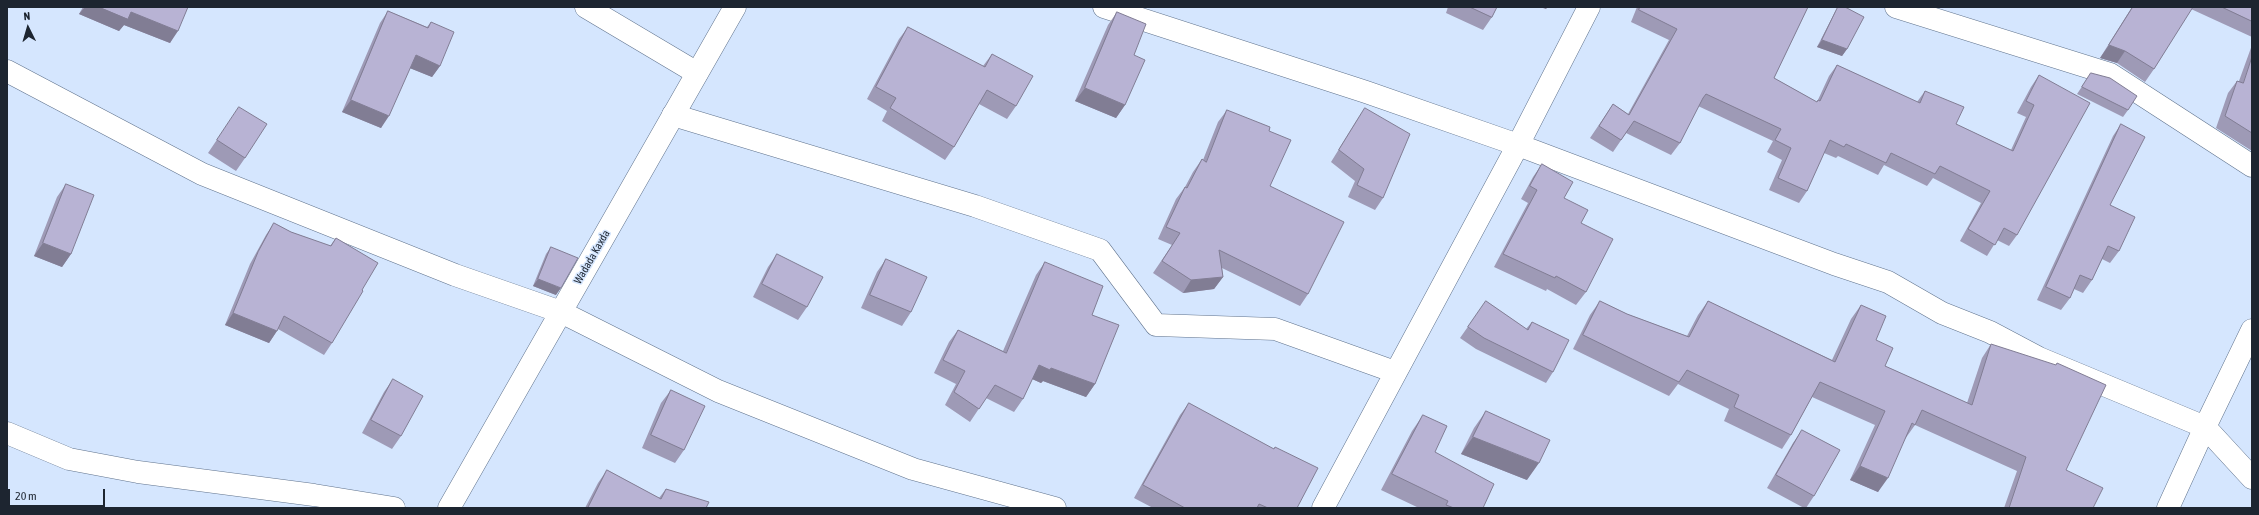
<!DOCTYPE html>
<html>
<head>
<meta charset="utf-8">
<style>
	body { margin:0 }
	#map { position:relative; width:2259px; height:515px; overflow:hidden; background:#d5e6fe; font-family:"Asap Condensed",sans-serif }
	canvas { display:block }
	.frame { position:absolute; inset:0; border:8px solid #1d2530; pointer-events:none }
	.north { position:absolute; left:8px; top:8px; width:40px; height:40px; -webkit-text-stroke:3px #d5e6fe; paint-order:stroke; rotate:355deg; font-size:11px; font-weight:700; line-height:16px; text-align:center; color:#1d2530 }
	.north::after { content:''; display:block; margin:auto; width:14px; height:18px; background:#1d2530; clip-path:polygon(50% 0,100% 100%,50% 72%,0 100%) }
	.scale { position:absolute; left:8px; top:489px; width:97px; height:18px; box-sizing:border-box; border:2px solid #1d2530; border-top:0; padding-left:5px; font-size:12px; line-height:14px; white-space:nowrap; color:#1d2530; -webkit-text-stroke:3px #d5e6fe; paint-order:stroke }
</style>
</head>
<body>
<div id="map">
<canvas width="2259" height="515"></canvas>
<div class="frame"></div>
<div class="north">N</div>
<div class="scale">20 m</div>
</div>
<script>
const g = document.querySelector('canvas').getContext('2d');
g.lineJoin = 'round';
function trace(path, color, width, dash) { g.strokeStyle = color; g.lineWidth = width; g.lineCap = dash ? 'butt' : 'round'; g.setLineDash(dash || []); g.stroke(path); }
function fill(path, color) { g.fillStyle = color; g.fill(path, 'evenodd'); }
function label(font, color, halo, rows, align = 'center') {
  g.font = font + ' "Asap Condensed",sans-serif'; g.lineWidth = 3; g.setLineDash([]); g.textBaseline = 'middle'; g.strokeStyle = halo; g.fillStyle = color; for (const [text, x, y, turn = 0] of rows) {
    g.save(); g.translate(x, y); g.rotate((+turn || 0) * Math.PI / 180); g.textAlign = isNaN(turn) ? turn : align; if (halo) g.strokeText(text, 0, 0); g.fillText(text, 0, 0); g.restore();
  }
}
const minor = new Path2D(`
	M586,7L697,73
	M1104,7L1366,92L1518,145L1834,264L1888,282L1942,313L1990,332L2039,358L2205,427L2252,330
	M1896,7L2110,74L2252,166
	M7,71L202,174L455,275L561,312L718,391L913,469L1055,508
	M673,115L975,206L1100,250L1156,325L1275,329L1395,372
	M7,433L69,459L138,472L314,495L394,508
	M1323,508L1518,145L1589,7
	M2168,508L2205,427L2252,478`);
const tertiary = new Path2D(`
	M449,508L735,7`);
trace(minor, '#60738d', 23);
trace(tertiary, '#60738d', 23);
trace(minor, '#fff', 22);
trace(tertiary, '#fff', 22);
fill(new Path2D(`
	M83,7H188L170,43L124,25L119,31L79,14Z
	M1448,7H1497L1492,17L1483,30L1446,13Z
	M1637,7H1808L1774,78L1817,102L1829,76L1837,65L1917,102L1925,91L1956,124L2011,150L2026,117L2017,113L2031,87L2039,75L2017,235L2009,246L1997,240L1987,256L1960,241L1981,203L1933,178L1927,186L1884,165L1878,175L1838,156L1836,158L1824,153L1807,191L1799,203L1769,190L1782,160L1767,152L1773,141L1698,106L1680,143L1671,155L1626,133L1613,152L1590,138L1613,104L1628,114L1669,40L1631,22Z
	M1838,7H1845L1847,49L1842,56L1817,47L1835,12Z
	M2132,7H2252V37L2191,9L2154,69L2145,82L2117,63L2100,58Z
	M388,11L427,27L431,22L440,66L432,77L410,68L381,128L342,112L380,23Z
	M1117,12L1125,105L1116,118L1075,101L1108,25Z
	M908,27L983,66L992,54L1016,106L1007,119L979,104L954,147L945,160L882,121L887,111L867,99L899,39Z
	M2252,45V151L2216,128L2228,93L2237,81H2239Z
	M2091,73L2128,110L2123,117L2077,94Z
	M239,107L245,158L236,171L208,153Z
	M1365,108L1383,198L1375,210L1348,197L1355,181L1331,162L1357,120Z
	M1227,110L1269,131L1270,186L1308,294L1300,306L1222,268L1223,277L1214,289L1183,293L1153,273L1172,245L1158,239L1176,199L1185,187L1193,172L1202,159L1203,160L1218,122Z
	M2121,124L2110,205L2119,251L2110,263L2102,259L2092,280L2083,293L2074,289L2070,298L2061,310L2037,300L2113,136Z
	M1542,164L1564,198L1581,223L1586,292L1576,305L1547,289L1546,291L1494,267L1528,203L1521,199L1533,177Z
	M66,184L71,254L62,267L34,256L57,197Z
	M274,223L291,232L330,246L336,238L332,343L324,355L278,329L269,343L225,325L250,264L266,235Z
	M551,247L556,295L533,286L546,254Z
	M777,254L807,307L798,320L753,297L768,267Z
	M886,259L911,312L902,326L861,308L877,272Z
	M1045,262L1092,315L1095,384L1086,397L1043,381L1041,383L1032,379L1023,399L1014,412L986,398L970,422L945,405L956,384L934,373L949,342L958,330L1003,351L1036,275Z
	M1486,301L1526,329L1532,322L1553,372L1546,383L1476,349L1460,338Z
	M1600,301L1627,314L1687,336L1698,315L1708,301L1832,360L1851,319L1861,305L1876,340L1885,366L1967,403L1982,358L1991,344L2066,470L2093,508H2004L2017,471L1915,425L1905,439L1878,492L1850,480L1875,425L1812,397L1791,435L1782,449L1724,421L1729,409L1678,384L1669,396L1573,349L1590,315Z
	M393,379L401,436L392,449L362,433L384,392Z
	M671,390L684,450L675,463L642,448L661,403Z
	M1189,403L1297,508H1153L1134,498L1180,415Z
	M1486,411L1527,480L1461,454L1474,428Z
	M1423,415L1435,452L1483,508H1419L1381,490L1412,431Z
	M1802,430L1814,496L1806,508H1804L1767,488L1793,443Z
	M607,470L659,498L666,489L706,508H585L598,483Z`), '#9e9ab6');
fill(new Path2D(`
	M85,7H99L131,12L178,31L170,43L124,25L119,31L79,14Z
	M1540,7H1548L1546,9Z
	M1822,40L1847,49L1842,56L1817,47Z
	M2109,45L2125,51L2117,63L2100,58Z
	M416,55L440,66L432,77L407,67Z
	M1085,88L1125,105L1116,118L1075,101Z
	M351,100L389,116L381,128L342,112Z
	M43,243L71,254L62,267L34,256Z
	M1223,277L1214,289L1183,293L1191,280Z
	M538,279L561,288L556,295L533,286Z
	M233,313L277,331L269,343L225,325Z
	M1039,365L1051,368L1095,384L1086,397L1043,381L1041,383L1030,378Z
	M1473,437L1539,463L1527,480L1461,454Z
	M1860,466L1888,478L1878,492L1850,480Z`), '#817d94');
const building = new Path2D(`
	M99,7H188L178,31L131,12L128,19Z
	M1470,7H1497L1492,17Z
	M1640,7H1808L1774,78L1817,102L1818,100L1820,101L1837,65L1920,103L1925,91L1964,107L1956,124L2013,151L2034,105L2026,101L2039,75L2090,103L2017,235L2004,228L1995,245L1968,229L1990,191L1940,166L1935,174L1891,153L1886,163L1846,144L1844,147L1830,140L1807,191L1778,178L1791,148L1775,140L1781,129L1706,94L1703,98L1680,143L1634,121L1621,140L1599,126L1613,104L1629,115L1677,29L1639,10Z
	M1838,7H1845L1864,17L1847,49L1822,40Z
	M2133,7H2193L2154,69L2125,51L2109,45Z
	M2222,7H2252V21Z
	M388,11L428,28L431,22L454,32L440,66L416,55L389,116L351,100Z
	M1117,12L1146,24L1134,55L1145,60L1125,105L1085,88Z
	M908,27L985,67L992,54L1033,76L1016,106L987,90L954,147L890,108L896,98L876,87Z
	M2252,57V133L2225,116L2237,81L2243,83Z
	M2091,73L2110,78L2137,96L2128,110L2082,87Z
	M239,107L267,124L245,158L217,140Z
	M1365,108L1410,134L1383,198L1357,185L1364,169L1339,150Z
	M1227,110L1270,127L1269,131L1291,140L1270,186L1344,222L1308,294L1219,250L1223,277L1191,280L1162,261L1180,233L1166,227L1185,187L1187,188L1202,159L1206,162Z
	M2121,124L2145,137L2110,205L2135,217L2119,251L2108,246L2092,280L2080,275L2070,298L2046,287Z
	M1542,164L1573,182L1564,198L1588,210L1581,223L1613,239L1586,292L1556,276L1555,278L1503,254L1537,190L1530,186Z
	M66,184L94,195L71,254L43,243Z
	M274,223L291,232L331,246L336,238L378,263L362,290L363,291L332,343L284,316L277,331L233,313L258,252Z
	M551,247L578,258L561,288L538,279Z
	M777,254L823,277L807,307L762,284Z
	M886,259L927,277L911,312L870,295Z
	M1045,262L1103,286L1092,315L1119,325L1095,384L1051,368L1050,370L1039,365L1023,399L995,385L979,409L954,392L965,371L943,360L958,330L1006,353Z
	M1486,301L1528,330L1532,322L1569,340L1553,372L1484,338L1468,327Z
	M1600,301L1627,314L1689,337L1708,301L1835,362L1861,305L1886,316L1876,340L1893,348L1885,366L1972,405L1991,344L2056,365L2057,363L2106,385L2066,470L2103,488L2093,508H2009L2026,457L1922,410L1915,425L1912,423L1888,478L1860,466L1885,411L1820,382L1791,435L1734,407L1739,395L1687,370L1679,382L1583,335Z
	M393,379L423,396L401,436L371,420Z
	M671,390L705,406L684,450L651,435Z
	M1189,403L1274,449L1275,447L1318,468L1297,508H1268L1259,504L1257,508H1185L1143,485Z
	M1486,411L1550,440L1539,463L1473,437Z
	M1423,415L1447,426L1435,452L1494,484L1483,508H1454L1446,505L1448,501L1392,474Z
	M1802,430L1840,450L1814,496L1776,475Z
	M607,470L661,499L666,489L709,502L706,508H588Z`);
fill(building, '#b8b3d4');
trace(building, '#817d94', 1);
label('11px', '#1d2530', '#d5e6fe', [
	["Wadada Kaxda",592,257,-60]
]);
</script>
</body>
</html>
